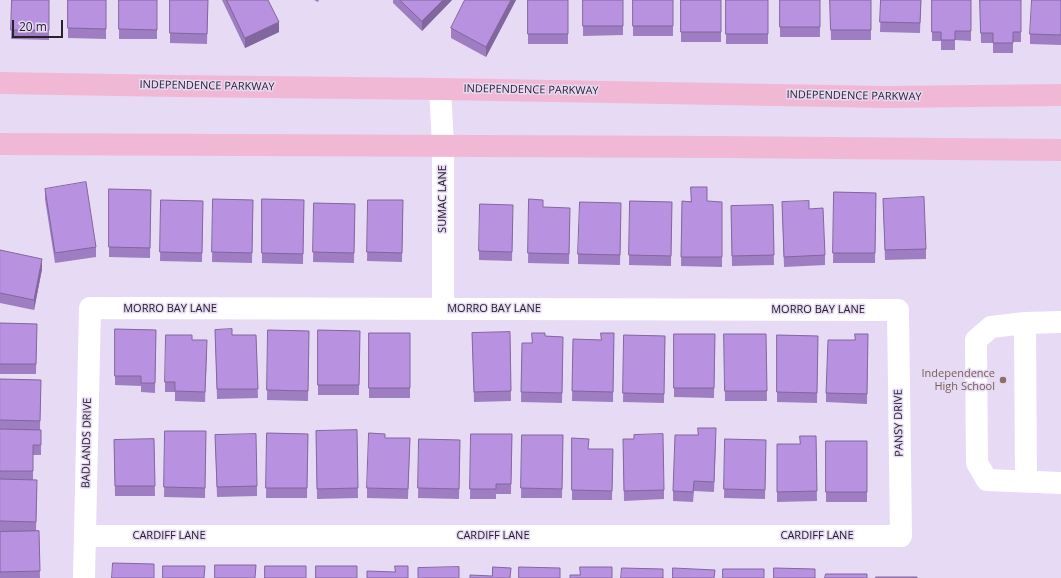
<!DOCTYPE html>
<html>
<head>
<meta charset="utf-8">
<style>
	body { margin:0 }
	#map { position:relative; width:1061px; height:578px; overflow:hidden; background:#e7daf5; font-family:"Open Sans",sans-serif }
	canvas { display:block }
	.scale { position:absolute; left:12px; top:20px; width:51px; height:18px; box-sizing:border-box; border:2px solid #26212b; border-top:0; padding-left:5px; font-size:12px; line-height:14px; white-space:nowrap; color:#26212b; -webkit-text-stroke:3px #e7daf5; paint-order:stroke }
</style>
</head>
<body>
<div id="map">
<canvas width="1061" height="578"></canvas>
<div class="scale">20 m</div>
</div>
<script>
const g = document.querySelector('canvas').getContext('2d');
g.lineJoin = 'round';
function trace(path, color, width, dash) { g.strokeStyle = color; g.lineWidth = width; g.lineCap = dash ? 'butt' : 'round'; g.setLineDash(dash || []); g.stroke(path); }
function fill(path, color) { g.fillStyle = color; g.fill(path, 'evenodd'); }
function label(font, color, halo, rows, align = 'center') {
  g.font = font + ' "Open Sans",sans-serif'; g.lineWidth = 3; g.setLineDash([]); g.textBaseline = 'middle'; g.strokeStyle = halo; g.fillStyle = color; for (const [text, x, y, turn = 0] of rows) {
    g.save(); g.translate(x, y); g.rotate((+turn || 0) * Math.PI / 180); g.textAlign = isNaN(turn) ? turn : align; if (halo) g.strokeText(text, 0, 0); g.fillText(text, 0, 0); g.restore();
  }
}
trace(new Path2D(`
	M440,89L443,145V309
	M1061,322L1025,323L991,327L976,340L977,463L987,480L1061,483
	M1025,323L1026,481
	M84,578L90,308L898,310L901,536H85`), '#fff', 22);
trace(new Path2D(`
	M0,83L177,86L440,89L886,97L1061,95
	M0,144L720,147L1061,150`), '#f1b8d6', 22);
fill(new Path2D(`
	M12,0H49V40L11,39Z
	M68,0H106V39L68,38Z
	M119,0H157V39H119Z
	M170,0H208L207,44L170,43Z
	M222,0H268L279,32L245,48Z
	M314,0H319L318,2Z
	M393,0H452L422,31L393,3Z
	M465,0H516L486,57L451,38V28Z
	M528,0H568V44H528Z
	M583,0H623V35L583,36Z
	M633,0H673V36H633Z
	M681,0H721V42H681Z
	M726,0H768V44H726Z
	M780,0H820V37H780Z
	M830,0H871V40H831Z
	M881,0H921L920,33L880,32Z
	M932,0H971V41L955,40V50H941V41H932Z
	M980,0H1021V42H1013V53H993V43H981Z
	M1061,0V45L1030,44V34Z
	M45,189L96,247V257L55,263L45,199Z
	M109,189L151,190L150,258L109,257Z
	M834,192L876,193L875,263H833Z
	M213,199L253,200L252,263L212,262Z
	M262,199L304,200L303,264L262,263Z
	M529,199L543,207L570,218L569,264L528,263Z
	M883,199L926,249V259L885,260Z
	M161,200L203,201L202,262L160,261Z
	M368,200H403L402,262L367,261Z
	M630,201L672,202L671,266L629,265Z
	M682,201L722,202V267L681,266Z
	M782,202L809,209L825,255V265L784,267Z
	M314,203L355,204L354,263L313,262Z
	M773,205L774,265L732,266L731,206Z
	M621,213L620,265L578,264V254Z
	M513,215L512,261L479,260V251Z
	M0,250L42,269L34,310L0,303Z
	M0,323L37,324L36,374H0Z
	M115,329L156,330L155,393L141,392V386L115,385Z
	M215,330L232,335H256L258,398L217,399Z
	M268,330L309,331L308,401L267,400Z
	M318,330L360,331L359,395H318Z
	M510,332L511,401L474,402L472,333Z
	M369,333H410V398H369Z
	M614,333L613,402L572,401L573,339L601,340Z
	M674,334H715L714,398L674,397Z
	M724,334H766L767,401H725Z
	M868,334L867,404L826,402V393L855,340Z
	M624,335L665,336L664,403L623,402Z
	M777,335L818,336L817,403L777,402Z
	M545,336L563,337L562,403L521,402L522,343H532Z
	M192,340L207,350L205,402L175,401V392H165V382Z
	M0,379L41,380L40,430H41V455H33V479L37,489L36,531H39L40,578H0V532L16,531H0Z
	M357,430L358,498L317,499L316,431Z
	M165,431H206L205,498L164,497Z
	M267,433L308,434L307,498H266Z
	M471,434H512L511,494H496V499H470Z
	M215,435L257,486V496L217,497Z
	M522,435H563L562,498H521Z
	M816,436L817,501L777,502V444H800Z
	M385,438H410L408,499L367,498V488Z
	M572,438L589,449H613L612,500H572Z
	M716,438L714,492L694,491L693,502L673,501V491Z
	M154,439L155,496H115L114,440Z
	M419,439L460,440L459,499L418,498Z
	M725,439L766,440L765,499L724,498Z
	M826,441H867V502H826Z
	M623,449L664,490V499L624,501Z`), '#9f7dc2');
fill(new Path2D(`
	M443,0H452L422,31V21Z
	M511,0H516L486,57V47Z
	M279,22V32L245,48V38Z
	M42,259V269L34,310V300Z`), '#82669e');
const building = new Path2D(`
	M12,0H49V30H11Z
	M68,0H106V29L68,28Z
	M119,0H157V30L119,29Z
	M170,0H208L207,34L170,33Z
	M227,0H268L279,22L245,38Z
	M400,0H443L422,21Z
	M465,0H511L486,47L451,28Z
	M528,0H568V34H528Z
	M583,0H623V26H583Z
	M633,0H673V26H633Z
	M681,0H721V32H681Z
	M726,0H768V34H726Z
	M780,0H820V27H780Z
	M830,0H871V30H831Z
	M881,0H921L920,23L880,22Z
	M932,0H971V31H955V40H941V32H932Z
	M980,0H1021V32H1013V43H993V33H981Z
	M1032,0H1061V35L1030,34Z
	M86,182L96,247L55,253L45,189Z
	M691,187H707V201L722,202V257H681L682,201L691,202Z
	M109,189L151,190L150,248L109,247Z
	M834,192L876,193L875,253H833Z
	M924,197L926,249L885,250L883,199Z
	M213,199L253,200L252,253L212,252Z
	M262,199L304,200L303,254L262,253Z
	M529,199L543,200V207L570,208L569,254L528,253Z
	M161,200L203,201L202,253L160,252Z
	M368,200H403L402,253L367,252Z
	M630,201L672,202L671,256L629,255Z
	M809,201V209L823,208L825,255L784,257L782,202Z
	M580,202L621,203L620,255L578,254Z
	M314,203L355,204L354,253L313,252Z
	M480,204L513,205L512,252L479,251Z
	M773,205L774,255L732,256L731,206Z
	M0,250L42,259L34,300L0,293Z
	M0,323L37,324L36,364H0Z
	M115,329L156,330L155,383H141V376H115Z
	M232,329V335H256L258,389H217L215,330Z
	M268,330L309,331L308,391L267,390Z
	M318,330L360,331L359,385H318Z
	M510,332L511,391L474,392L472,333Z
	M369,333H410V388H369Z
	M532,333H545V336L563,337L562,393L521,392L522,343H532Z
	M601,333H614L613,392L572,391L573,339L601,340Z
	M674,334H715L714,388H674Z
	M724,334H766L767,391H725Z
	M855,334H868L867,394L826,393L828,340H855Z
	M166,335H192V340H207L205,392L175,391V382H165Z
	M624,335L665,336L664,394L623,393Z
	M777,335L818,336L817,393L777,392Z
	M0,379L41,380L40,421L0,420Z
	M698,428H716L714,482L694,481L693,492L673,491L675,435H698Z
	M0,429L41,430V445H33V471H0Z
	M357,430L358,488L317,489L316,431Z
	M165,431H206L205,488L164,487Z
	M267,433L308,434L307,488H266Z
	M369,433L385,434V438H410L408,489L367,488Z
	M256,434L257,486L217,487L215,435Z
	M471,434H512L511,484H496V489H470Z
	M663,434L664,490L624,491L623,439H634V435Z
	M522,435H563L562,489L521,488Z
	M800,436H816L817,491L777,492V444H800Z
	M572,438L589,439L588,449H613L612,491L572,490Z
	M154,439L155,486H115L114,440Z
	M419,439L460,440L459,489L418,488Z
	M725,439L766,440L765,490L724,489Z
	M826,441H867V492H826Z
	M0,479L37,480L36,522L0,521Z
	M39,531L40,571L0,572V532Z
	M113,563L154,564V578H112Z
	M215,565H256L255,578H215Z
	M163,566H205L204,578H163Z
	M265,566H306V578H265Z
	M316,566H357V578H316Z
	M395,566H408V578H367V571L395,572Z
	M459,567V578H418V568Z
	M493,567L511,568L510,578H470V575L492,576Z
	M519,567L560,568V578H519Z
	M580,567H612V578H570V575H580Z
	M622,568L663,569V578H621Z
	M673,568L715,570L714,578H673Z
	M774,568L815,569V578H774Z
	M723,569H764V578H723Z
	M826,574H867V578H825Z
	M876,577H917V578H876Z`);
fill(building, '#b991e1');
trace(building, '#82669e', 1);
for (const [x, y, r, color] of [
	[1003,380,4,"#8d6e63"]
]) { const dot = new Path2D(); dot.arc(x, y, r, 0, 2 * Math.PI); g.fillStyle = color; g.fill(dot); trace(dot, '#e7daf5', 1.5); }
label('11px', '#26212b', '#e7daf5', [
	["INDEPENDENCE PARKWAY",207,86,1],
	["INDEPENDENCE PARKWAY",531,90,1],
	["INDEPENDENCE PARKWAY",854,96,1],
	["SUMAC LANE",443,199,-90],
	["MORRO BAY LANE",170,309],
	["MORRO BAY LANE",494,309],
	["MORRO BAY LANE",818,310],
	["PANSY DRIVE",899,423,-91],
	["BADLANDS DRIVE",87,443,-89],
	["CARDIFF LANE",169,536],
	["CARDIFF LANE",493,536],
	["CARDIFF LANE",817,536]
]);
label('11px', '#785e54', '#e7daf5', [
	["Independence",995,374],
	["High School",995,387]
], 'right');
</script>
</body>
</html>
